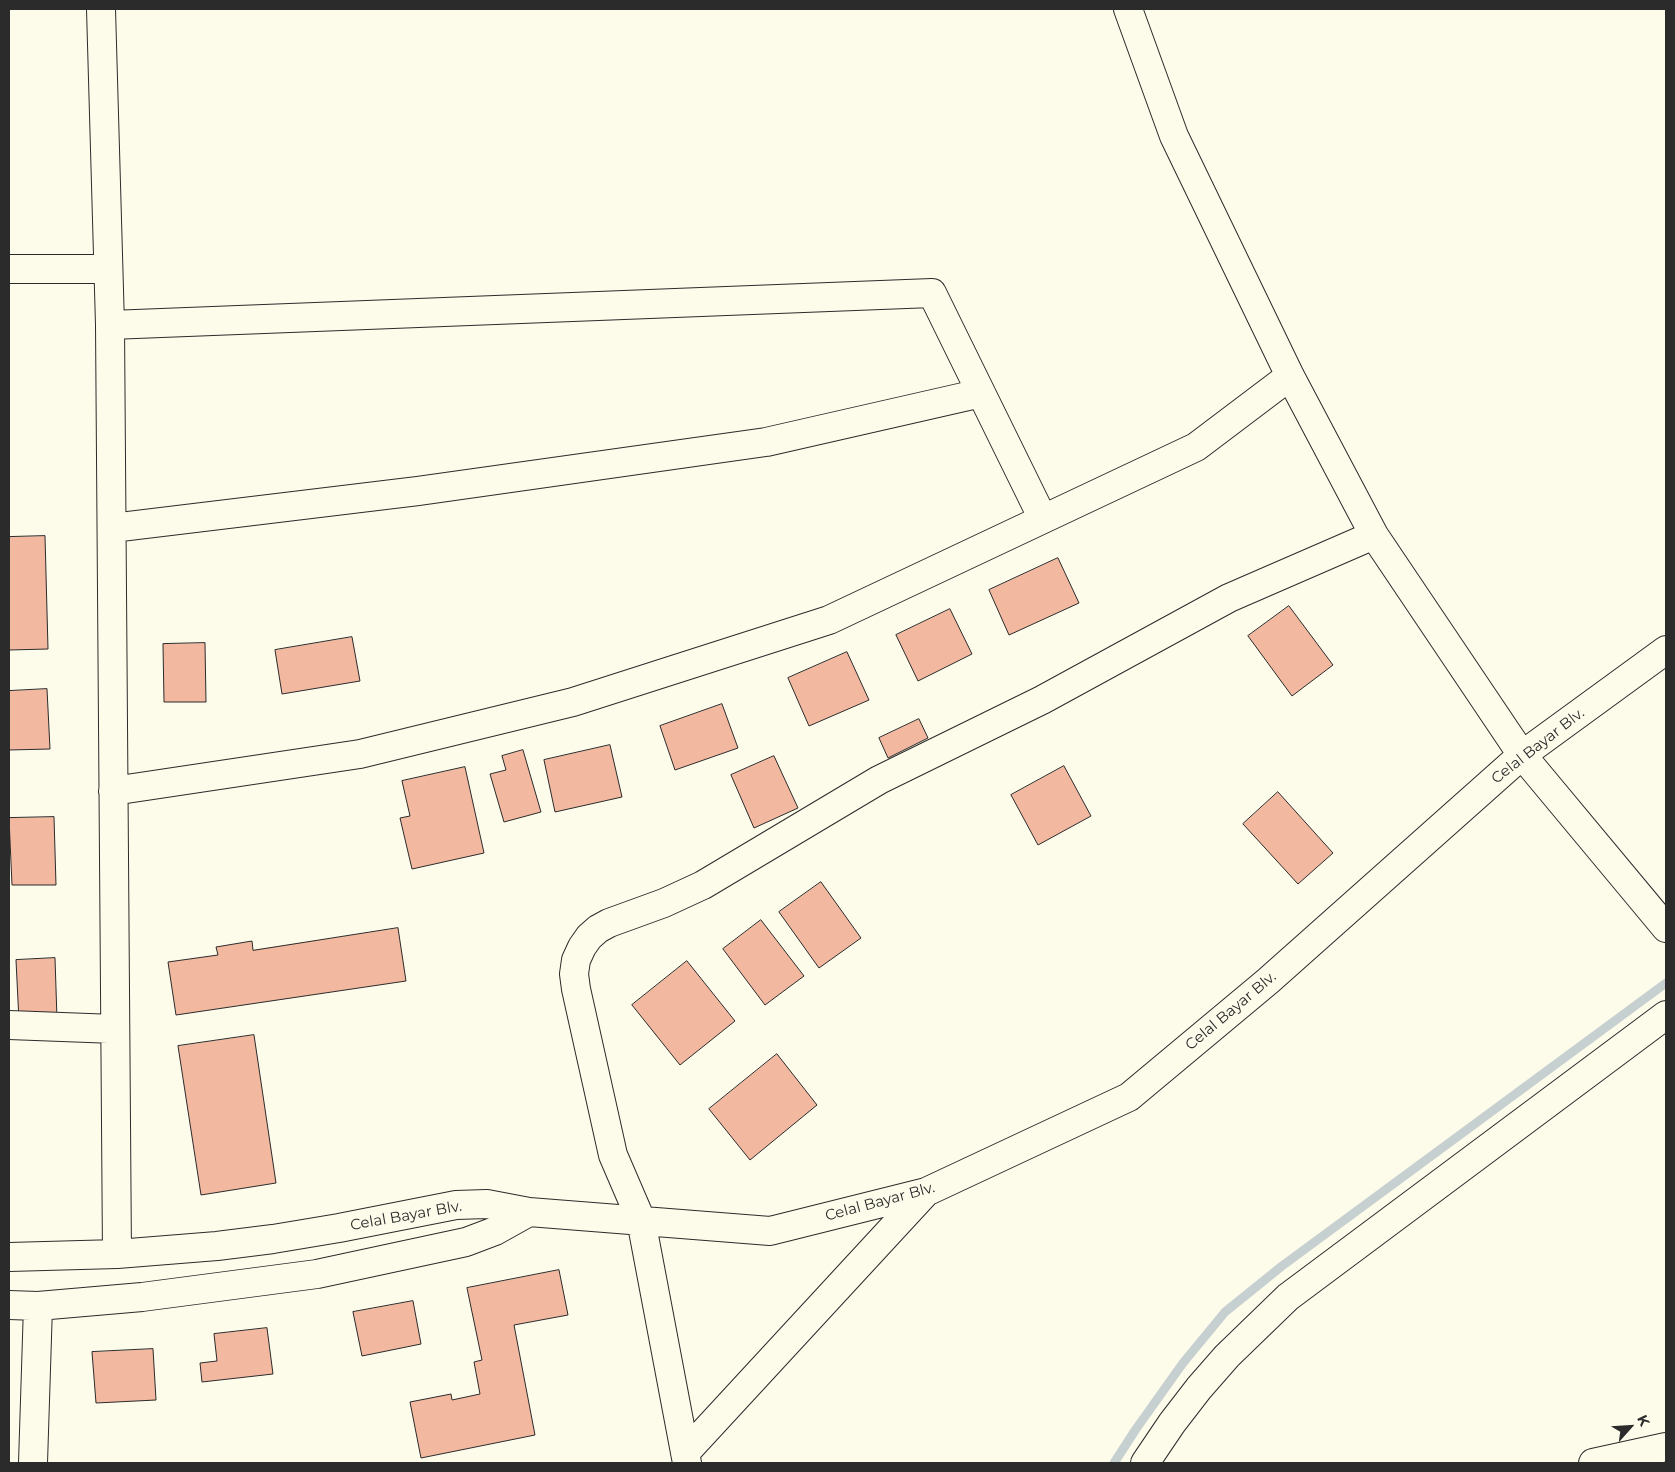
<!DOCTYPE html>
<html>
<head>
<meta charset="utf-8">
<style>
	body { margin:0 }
	#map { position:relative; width:1675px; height:1472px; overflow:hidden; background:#fdfbea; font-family:Montserrat,sans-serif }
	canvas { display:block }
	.frame { position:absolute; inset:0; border:10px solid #2b2b2b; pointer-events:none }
	.north { position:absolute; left:1605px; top:1402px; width:50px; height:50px; -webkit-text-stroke:4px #fdfbea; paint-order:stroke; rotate:64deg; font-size:14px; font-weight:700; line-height:20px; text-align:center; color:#2b2b2b }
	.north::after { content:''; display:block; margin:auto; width:18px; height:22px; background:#2b2b2b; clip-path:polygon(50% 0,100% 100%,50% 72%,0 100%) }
</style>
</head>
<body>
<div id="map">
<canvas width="1675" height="1472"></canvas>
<div class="frame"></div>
<div class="north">K</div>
</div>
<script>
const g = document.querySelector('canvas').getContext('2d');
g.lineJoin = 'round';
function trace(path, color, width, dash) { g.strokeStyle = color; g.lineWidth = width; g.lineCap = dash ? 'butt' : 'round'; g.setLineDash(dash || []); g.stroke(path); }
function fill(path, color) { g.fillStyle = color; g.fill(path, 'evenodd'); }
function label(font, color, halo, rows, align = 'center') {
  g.font = font + ' Montserrat,sans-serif'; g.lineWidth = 4; g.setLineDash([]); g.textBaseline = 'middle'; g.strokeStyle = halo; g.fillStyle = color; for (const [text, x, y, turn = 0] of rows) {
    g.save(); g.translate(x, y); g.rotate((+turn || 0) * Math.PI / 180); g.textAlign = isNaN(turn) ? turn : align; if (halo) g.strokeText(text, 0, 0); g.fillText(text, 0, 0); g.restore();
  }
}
trace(new Path2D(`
	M1114,1463L1136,1429L1183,1363L1225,1312L1282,1266L1666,983`), '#c7d0d0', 9);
const building = new Path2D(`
	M45,536L48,649L9,650V537Z
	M1058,558L1079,603L1009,635L989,590Z
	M1289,606L1333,665L1292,696L1248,636Z
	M950,609L972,654L918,681L896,635Z
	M352,637L360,681L282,694L275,650Z
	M205,643L206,702H164L163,644Z
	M847,652L869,700L809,726L788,678Z
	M47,689L50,749L9,750V691Z
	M722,704L738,748L675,770L660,726Z
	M919,719L928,738L888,758L879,738Z
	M610,745L622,797L555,812L544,760Z
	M523,750L541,812L504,822L490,774L506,770L502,756Z
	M774,756L798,808L754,828L731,775Z
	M1064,766L1091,816L1038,845L1011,795Z
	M465,767L484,853L412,869L400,818L410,816L402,781Z
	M1278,792L1333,853L1298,884L1243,824Z
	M54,817L56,885H12L9,818Z
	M821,882L861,938L819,968L779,912Z
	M761,920L804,976L765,1005L723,949Z
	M398,928L406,981L176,1015L168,962L218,955L216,947L252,941L253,950Z
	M55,958L57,1019L19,1021L16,960Z
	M687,961L735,1021L680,1065L632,1005Z
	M254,1035L276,1183L201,1195L178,1046Z
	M777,1054L817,1105L750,1160L709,1109Z
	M559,1270L568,1315L514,1325L535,1435L421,1458L410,1402L451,1394L452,1400L480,1394L474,1362L482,1360L467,1288Z
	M413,1301L421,1344L362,1356L353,1312Z
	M267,1328L273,1374L202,1382L200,1363L217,1361L214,1334Z
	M153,1349L156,1400L96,1403L92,1352Z`);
fill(building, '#f2b8a0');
trace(building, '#2b2b2b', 1);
const minor = new Path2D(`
	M101,9L110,325L117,1254
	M1128,9L1174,136L1290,376L1374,535L1522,755L1666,928
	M9,269H108
	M110,325L932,293L1043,519
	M112,528L418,491L766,442L981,393
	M113,791L360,754L573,702L829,620L1196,447L1290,376
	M9,1025L115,1029
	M9,1257L117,1254L217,1246L273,1239L339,1228L456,1205L487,1204L529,1212L770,1231L926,1192L1129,1097L1268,981L1522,755L1666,650
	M9,1305L38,1306L142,1297L317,1274L466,1242L495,1231L529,1212
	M685,1453L926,1192
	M33,1463L38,1306
	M687,1463L641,1220L613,1155L576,989L574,974L576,960L582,947L589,937L598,929L609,923L664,903L703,885L879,780L1042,700L1229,598L1374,535
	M1145,1463L1172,1423L1199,1388L1227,1356L1288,1297L1666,1015
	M1593,1463L1666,1447`);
trace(minor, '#2b2b2b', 30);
trace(minor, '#fdfbea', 28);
label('15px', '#2b2b2b', '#fdfbea', [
	["Celal Bayar Blv.",1538,746,-38],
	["Celal Bayar Blv.",1231,1011,-40],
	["Celal Bayar Blv.",880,1202,-15],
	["Celal Bayar Blv.",406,1216,-10]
]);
</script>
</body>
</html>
